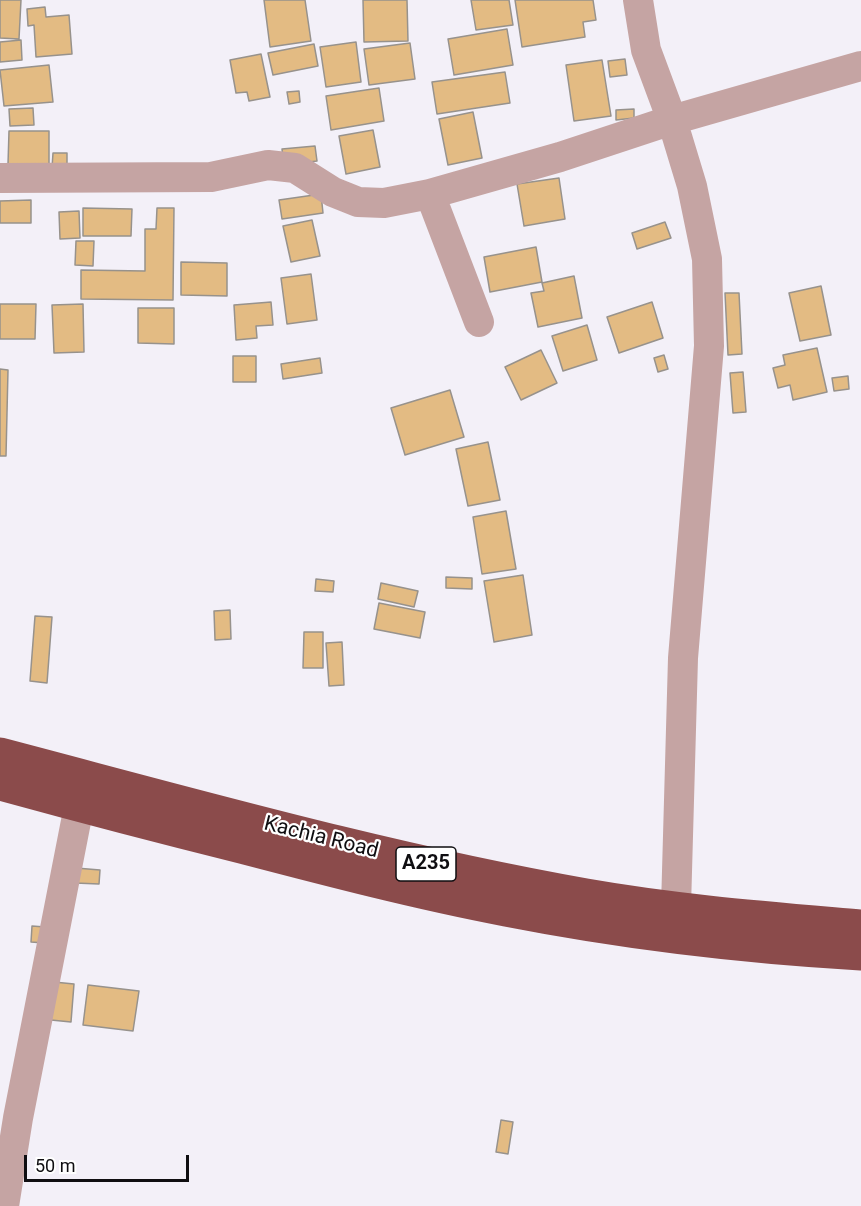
<!DOCTYPE html>
<html>
<head>
<meta charset="utf-8">
<style>
	body { margin:0 }
	#map { position:relative; width:861px; height:1206px; overflow:hidden; background:#f3f0f8; font-family:Roboto,sans-serif }
	canvas { display:block }
	.scale { position:absolute; left:24px; top:1155px; width:165px; height:27px; box-sizing:border-box; border:3px solid #0f0e11; border-top:0; padding-left:8px; font-size:18px; line-height:21px; white-space:nowrap; color:#0f0e11; -webkit-text-stroke:4px #fff; paint-order:stroke }
</style>
</head>
<body>
<div id="map">
<canvas width="861" height="1206"></canvas>
<div class="scale">50 m</div>
</div>
<script>
const g = document.querySelector('canvas').getContext('2d');
g.lineJoin = 'round';
function fill(path, color) { g.fillStyle = color; g.fill(path, 'evenodd'); }
function trace(path, color, width, dash) { g.strokeStyle = color; g.lineWidth = width; g.lineCap = dash ? 'butt' : 'round'; g.setLineDash(dash || []); g.stroke(path); }
function label(font, color, halo, rows, align = 'center') {
  g.font = font + ' Roboto,sans-serif'; g.lineWidth = 4.5; g.setLineDash([]); g.textBaseline = 'middle'; g.strokeStyle = halo; g.fillStyle = color; for (const [text, x, y, turn = 0] of rows) {
    g.save(); g.translate(x, y); g.rotate((+turn || 0) * Math.PI / 180); g.textAlign = isNaN(turn) ? turn : align; if (halo) g.strokeText(text, 0, 0); g.fillText(text, 0, 0); g.restore();
  }
}
const building = new Path2D(`
	M0,0H21L19,39L0,38Z
	M264,0H305L311,41L270,47Z
	M363,0H407L408,41L364,42Z
	M471,0H509L513,25L476,30Z
	M515,0H593L596,20L583,22L585,37L522,47Z
	M45,7L46,17L69,15L72,54L36,57L34,25L28,26L27,9Z
	M507,29L513,65L454,75L448,39Z
	M21,40L22,60L0,62V42Z
	M356,42L361,82L326,87L320,47Z
	M410,43L415,79L369,85L364,49Z
	M314,44L318,66L273,75L268,53Z
	M261,54L270,97L249,101L247,92L236,93L230,60Z
	M625,59L627,75L610,77L608,61Z
	M602,60L611,116L574,121L566,65Z
	M49,65L53,102L4,106L0,70Z
	M505,72L510,103L437,114L432,82Z
	M379,88L384,121L331,130L326,96Z
	M299,91L300,102L289,104L287,92Z
	M33,108L34,125L10,126L9,109Z
	M634,109V118L616,120V110Z
	M473,112L482,158L448,165L439,119Z
	M373,130L380,167L346,174L339,136Z
	M9,131H49V165L8,164Z
	M315,146L317,161L284,165L282,149Z
	M53,153H67V168H52Z
	M559,178L565,219L524,226L517,184Z
	M321,194L323,213L282,219L279,200Z
	M31,200V223H0V201Z
	M83,208L132,209L131,236H83Z
	M157,208H174L173,300L81,299V270L145,271V229H156Z
	M79,211L80,238L60,239L59,212Z
	M312,220L320,256L291,262L283,226Z
	M665,222L671,238L637,249L632,233Z
	M76,241H94L93,266L75,265Z
	M536,247L542,282L490,292L484,257Z
	M181,262L227,263V296L181,295Z
	M311,274L317,320L287,324L281,278Z
	M574,276L582,318L538,327L531,293L544,291L542,283Z
	M821,286L831,335L800,341L789,293Z
	M725,293H739L742,354L728,355Z
	M271,302L273,325L256,326L257,338L236,340L234,305Z
	M652,302L663,338L619,353L607,317Z
	M0,304H36L35,339H0Z
	M83,304L84,352L54,353L52,305Z
	M138,308H174V344L138,343Z
	M587,325L597,360L563,371L552,336Z
	M817,348L827,392L793,400L790,385L778,388L773,368L785,365L783,355Z
	M541,350L557,383L521,400L505,367Z
	M664,355L668,369L658,372L654,358Z
	M233,356H256V382H233Z
	M320,358L322,373L283,379L281,364Z
	M0,369L8,370L6,456H0Z
	M743,372L746,412L733,413L730,373Z
	M848,376L849,389L834,391L832,378Z
	M450,390L464,437L405,455L391,408Z
	M488,442L500,500L468,506L456,449Z
	M506,511L516,569L482,574L473,517Z
	M523,575L532,635L494,642L484,581Z
	M446,577L472,578V589L446,588Z
	M316,579L334,581L333,592L315,591Z
	M381,583L418,591L414,607L378,599Z
	M379,603L425,612L420,638L374,629Z
	M230,610L231,639L215,640L214,611Z
	M35,616L52,617L47,683L30,681Z
	M304,632H323V668H303Z
	M342,642L344,685L329,686L326,643Z
	M76,868L100,870L99,884L75,883Z
	M32,926L45,927L44,943L31,942Z
	M54,982L74,984L71,1022L51,1020Z
	M88,985L139,991L133,1031L83,1025Z
	M501,1120L513,1122L508,1154L496,1152Z`);
fill(building, '#e3bb83');
trace(building, '#97928c', 1.5);
trace(new Path2D(`
	M638,0L646,50L672,120L692,186L707,259L709,346L683,658L676,907
	M0,178L211,177L268,165L295,168L333,192L358,202L384,203L430,194L560,157L672,120L861,66
	M430,194L479,322
	M4,1206L18,1118L79,806`), '#c5a4a3', 30);
trace(new Path2D(`
	M0,754C194,805 388,860 586,895C677,911 769,918 861,926
	M0,784C80,806 160,827 241,847C329,870 417,893 506,910C623,933 742,947 861,954`), '#8b4b4b', 33);
for (const [x, y, w] of [
	[426,864,60]
]) { const box = new Path2D(); box.roundRect(x - w / 2, y - 17, w, 34, 4.5); g.fillStyle = '#fff'; g.fill(box); trace(box, '#0f0e11', 1.5); }
label('bold 20px', '#0f0e11', null, [
	["A235",426,864]
]);
label('21px', '#0f0e11', '#fff', [
	["Kachia Road",321,838,14]
]);
</script>
</body>
</html>
